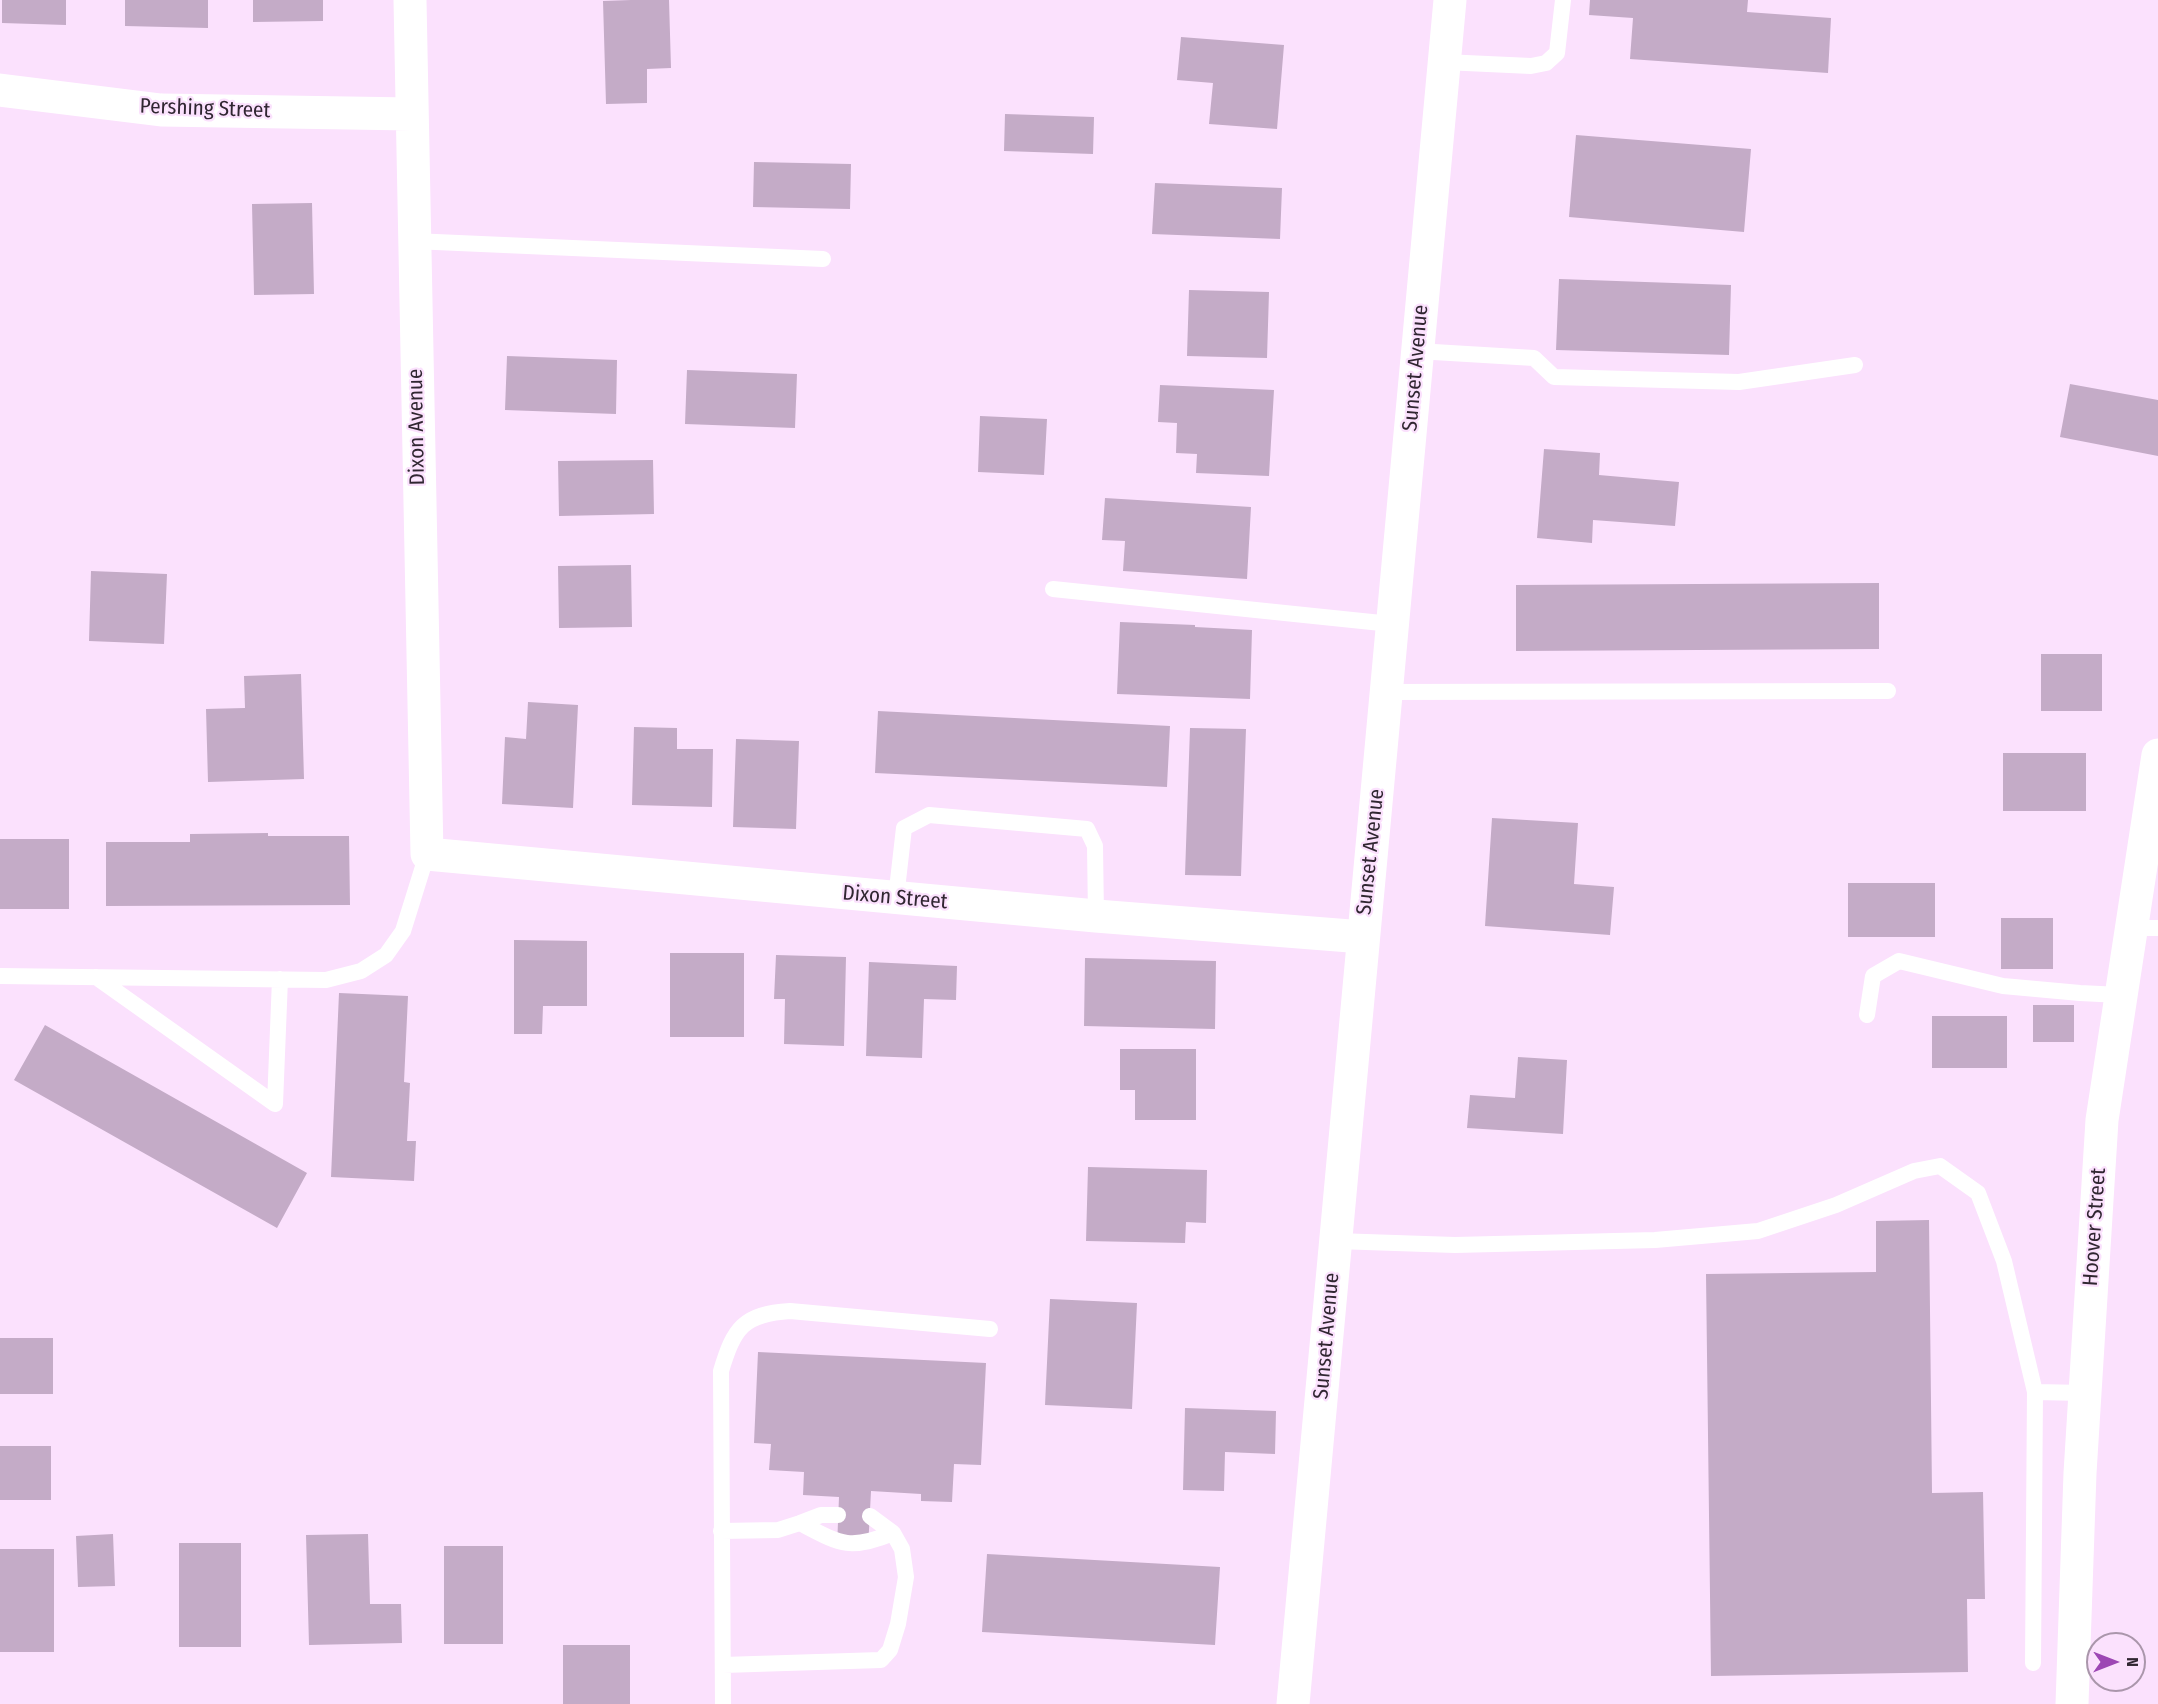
<!DOCTYPE html>
<html>
<head>
<meta charset="utf-8">
<style>
	body { margin:0 }
	#map { position:relative; width:2158px; height:1704px; overflow:hidden; background:#fbe1fd; font-family:"Fira Sans Condensed",sans-serif }
	canvas { display:block }
	.north { position:absolute; left:2086px; top:1632px; width:60px; height:60px; box-sizing:border-box; background:#fbe1fd; border:2px solid #aa96ab; border-radius:50%; rotate:90deg; font-size:16px; font-weight:700; line-height:24px; text-align:center; color:#302631 }
	.north::after { content:''; display:block; margin:auto; width:21px; height:27px; background:#9d47b4; clip-path:polygon(50% 0,100% 100%,50% 72%,0 100%) }
</style>
</head>
<body>
<div id="map">
<canvas width="2158" height="1704"></canvas>
<div class="north">N</div>
</div>
<script>
const g = document.querySelector('canvas').getContext('2d');
g.lineJoin = 'round';
function fill(path, color) { g.fillStyle = color; g.fill(path, 'evenodd'); }
function trace(path, color, width, dash) { g.strokeStyle = color; g.lineWidth = width; g.lineCap = dash ? 'butt' : 'round'; g.setLineDash(dash || []); g.stroke(path); }
function label(font, color, halo, rows, align = 'center') {
  g.font = font + ' "Fira Sans Condensed",sans-serif'; g.lineWidth = 4.5; g.setLineDash([]); g.textBaseline = 'middle'; g.strokeStyle = halo; g.fillStyle = color; for (const [text, x, y, turn = 0] of rows) {
    g.save(); g.translate(x, y); g.rotate((+turn || 0) * Math.PI / 180); g.textAlign = isNaN(turn) ? turn : align; if (halo) g.strokeText(text, 0, 0); g.fillText(text, 0, 0); g.restore();
  }
}
fill(new Path2D(`
	M2,0H66V25L2,23Z
	M125,0H208V28L125,26Z
	M253,0H323V21L253,22Z
	M631,0H669L671,68L647,69V103L606,104L603,1Z
	M1590,0H1748L1747,12L1831,18L1828,73L1630,59L1633,18L1589,15Z
	M1181,37L1284,45L1277,129L1209,124L1213,83L1177,80Z
	M1005,114L1094,117L1093,154L1004,151Z
	M1576,135L1751,149L1744,232L1569,217Z
	M754,162L851,164L850,209L753,207Z
	M1155,183L1282,188L1280,239L1152,234Z
	M312,203L314,294L254,295L252,204Z
	M1559,279L1731,285L1729,355L1556,350Z
	M1189,290L1269,292L1267,358L1187,356Z
	M507,356L617,360L616,414L505,410Z
	M687,370L797,374L795,428L685,424Z
	M2070,384L2158,400V456L2060,437Z
	M1160,385L1274,390L1269,476L1196,473L1197,454L1176,453L1177,423L1158,422Z
	M980,416L1047,419L1044,475L978,472Z
	M1544,449L1600,453L1599,475L1679,482L1675,526L1593,520L1592,543L1537,538Z
	M653,460L654,514L559,516L558,461Z
	M1105,498L1251,507L1247,579L1123,571L1125,541L1102,540Z
	M631,565L632,627L559,628L558,566Z
	M91,571L167,574L164,644L89,641Z
	M1879,583V649L1516,651V585Z
	M1120,622L1195,625V627L1252,630L1250,699L1117,694Z
	M2041,654H2102V711H2041Z
	M301,674L304,779L208,782L206,709L245,708L244,676Z
	M528,702L578,705L573,808L502,804L505,737L526,739Z
	M878,711L1170,726L1167,787L875,773Z
	M634,727L677,728V749H713L712,807L632,805Z
	M1190,728L1246,729L1241,876L1185,875Z
	M736,739L799,741L796,829L733,827Z
	M2003,753H2086V811H2003Z
	M1492,818L1578,823L1574,884L1614,887L1610,935L1485,926Z
	M268,833V836H349L350,905L106,906V842H190V834Z
	M0,839H69V909H0Z
	M1848,883H1935V937H1848Z
	M2001,918H2053V969H2001Z
	M514,940L587,941V1006H543L542,1034H514Z
	M670,953H744V1037H670Z
	M776,955L846,957L844,1046L784,1044L785,999H774Z
	M1085,958L1216,961L1215,1029L1084,1026Z
	M869,962L957,966L956,1000L924,999L922,1058L866,1056Z
	M339,993L408,996L404,1082L410,1083L407,1141H416L414,1181L331,1177Z
	M2033,1005H2074V1042H2033Z
	M1932,1016H2007V1068H1932Z
	M45,1025L307,1173L277,1228L14,1080Z
	M1120,1049H1196V1120H1135V1090H1120Z
	M1518,1057L1567,1060L1563,1134L1467,1128L1470,1095L1515,1098Z
	M1088,1167L1207,1170L1206,1223L1186,1222L1185,1243L1086,1241Z
	M1929,1220L1932,1493L1983,1492L1985,1599H1967L1968,1672L1711,1676L1706,1274L1876,1272V1221Z
	M1050,1299L1137,1303L1132,1409L1045,1405Z
	M0,1338H53V1394H0Z
	M758,1352L986,1363L981,1465L954,1464L952,1502L921,1501V1494L871,1491L868,1549L837,1547L839,1497L803,1495L804,1472L769,1470L771,1444L754,1443Z
	M1185,1408L1276,1411L1275,1454L1225,1452L1224,1491L1183,1490Z
	M0,1446H51V1500H0Z
	M113,1534L115,1586L78,1587L76,1536Z
	M368,1534L370,1604H401L402,1643L309,1645L306,1535Z
	M179,1543H241V1647H179Z
	M444,1546H503V1644H444Z
	M0,1549H54V1652H0Z
	M987,1554L1220,1567L1215,1645L982,1632Z
	M563,1645H630V1704H563Z`), '#c4abc7');
trace(new Path2D(`
	M1444,62L1531,66L1546,63L1557,53L1563,0
	M413,241L823,259
	M1417,351L1534,358L1554,377L1739,382L1855,365
	M1053,589L1391,624
	M1386,692L1888,691
	M896,898L904,828L929,815L1087,829L1095,846L1096,916
	M2132,928H2158
	M0,976L326,980L361,971L386,955L403,931L427,854
	M96,977L275,1104L280,979
	M1867,1015L1873,976L1899,961L2003,986L2080,993L2120,995
	M1336,1241L1455,1245L1655,1240L1758,1231L1836,1205L1914,1171L1940,1166L1978,1193L2004,1261L2035,1392
	M870,1516L893,1533
	M800,1523L821,1515H838
	M721,1531L778,1530L800,1523C840,1544 849,1551 893,1533L902,1549L906,1577L898,1624L890,1650L881,1660L723,1665
	M2033,1663L2035,1392L2085,1393
	M723,1704L721,1371C734,1328 743,1314 790,1311L990,1329`), '#fff', 16);
trace(new Path2D(`
	M410,0L427,854L1096,916L1363,937
	M0,90L161,110L411,114
	M2072,1704L2080,1473L2102,1120L2158,755`), '#fff', 33);
trace(new Path2D(`
	M1293,1704L1450,0`), '#fff', 33);
label('21px', '#302631', '#fbe1fd', [
	["Pershing Street",205,109,2],
	["Sunset Avenue",1416,368,-85],
	["Dixon Avenue",417,427,-91],
	["Sunset Avenue",1371,852,-84],
	["Dixon Street",895,898,5],
	["Hoover Street",2095,1227,-86],
	["Sunset Avenue",1327,1336,-85]
]);
</script>
</body>
</html>
